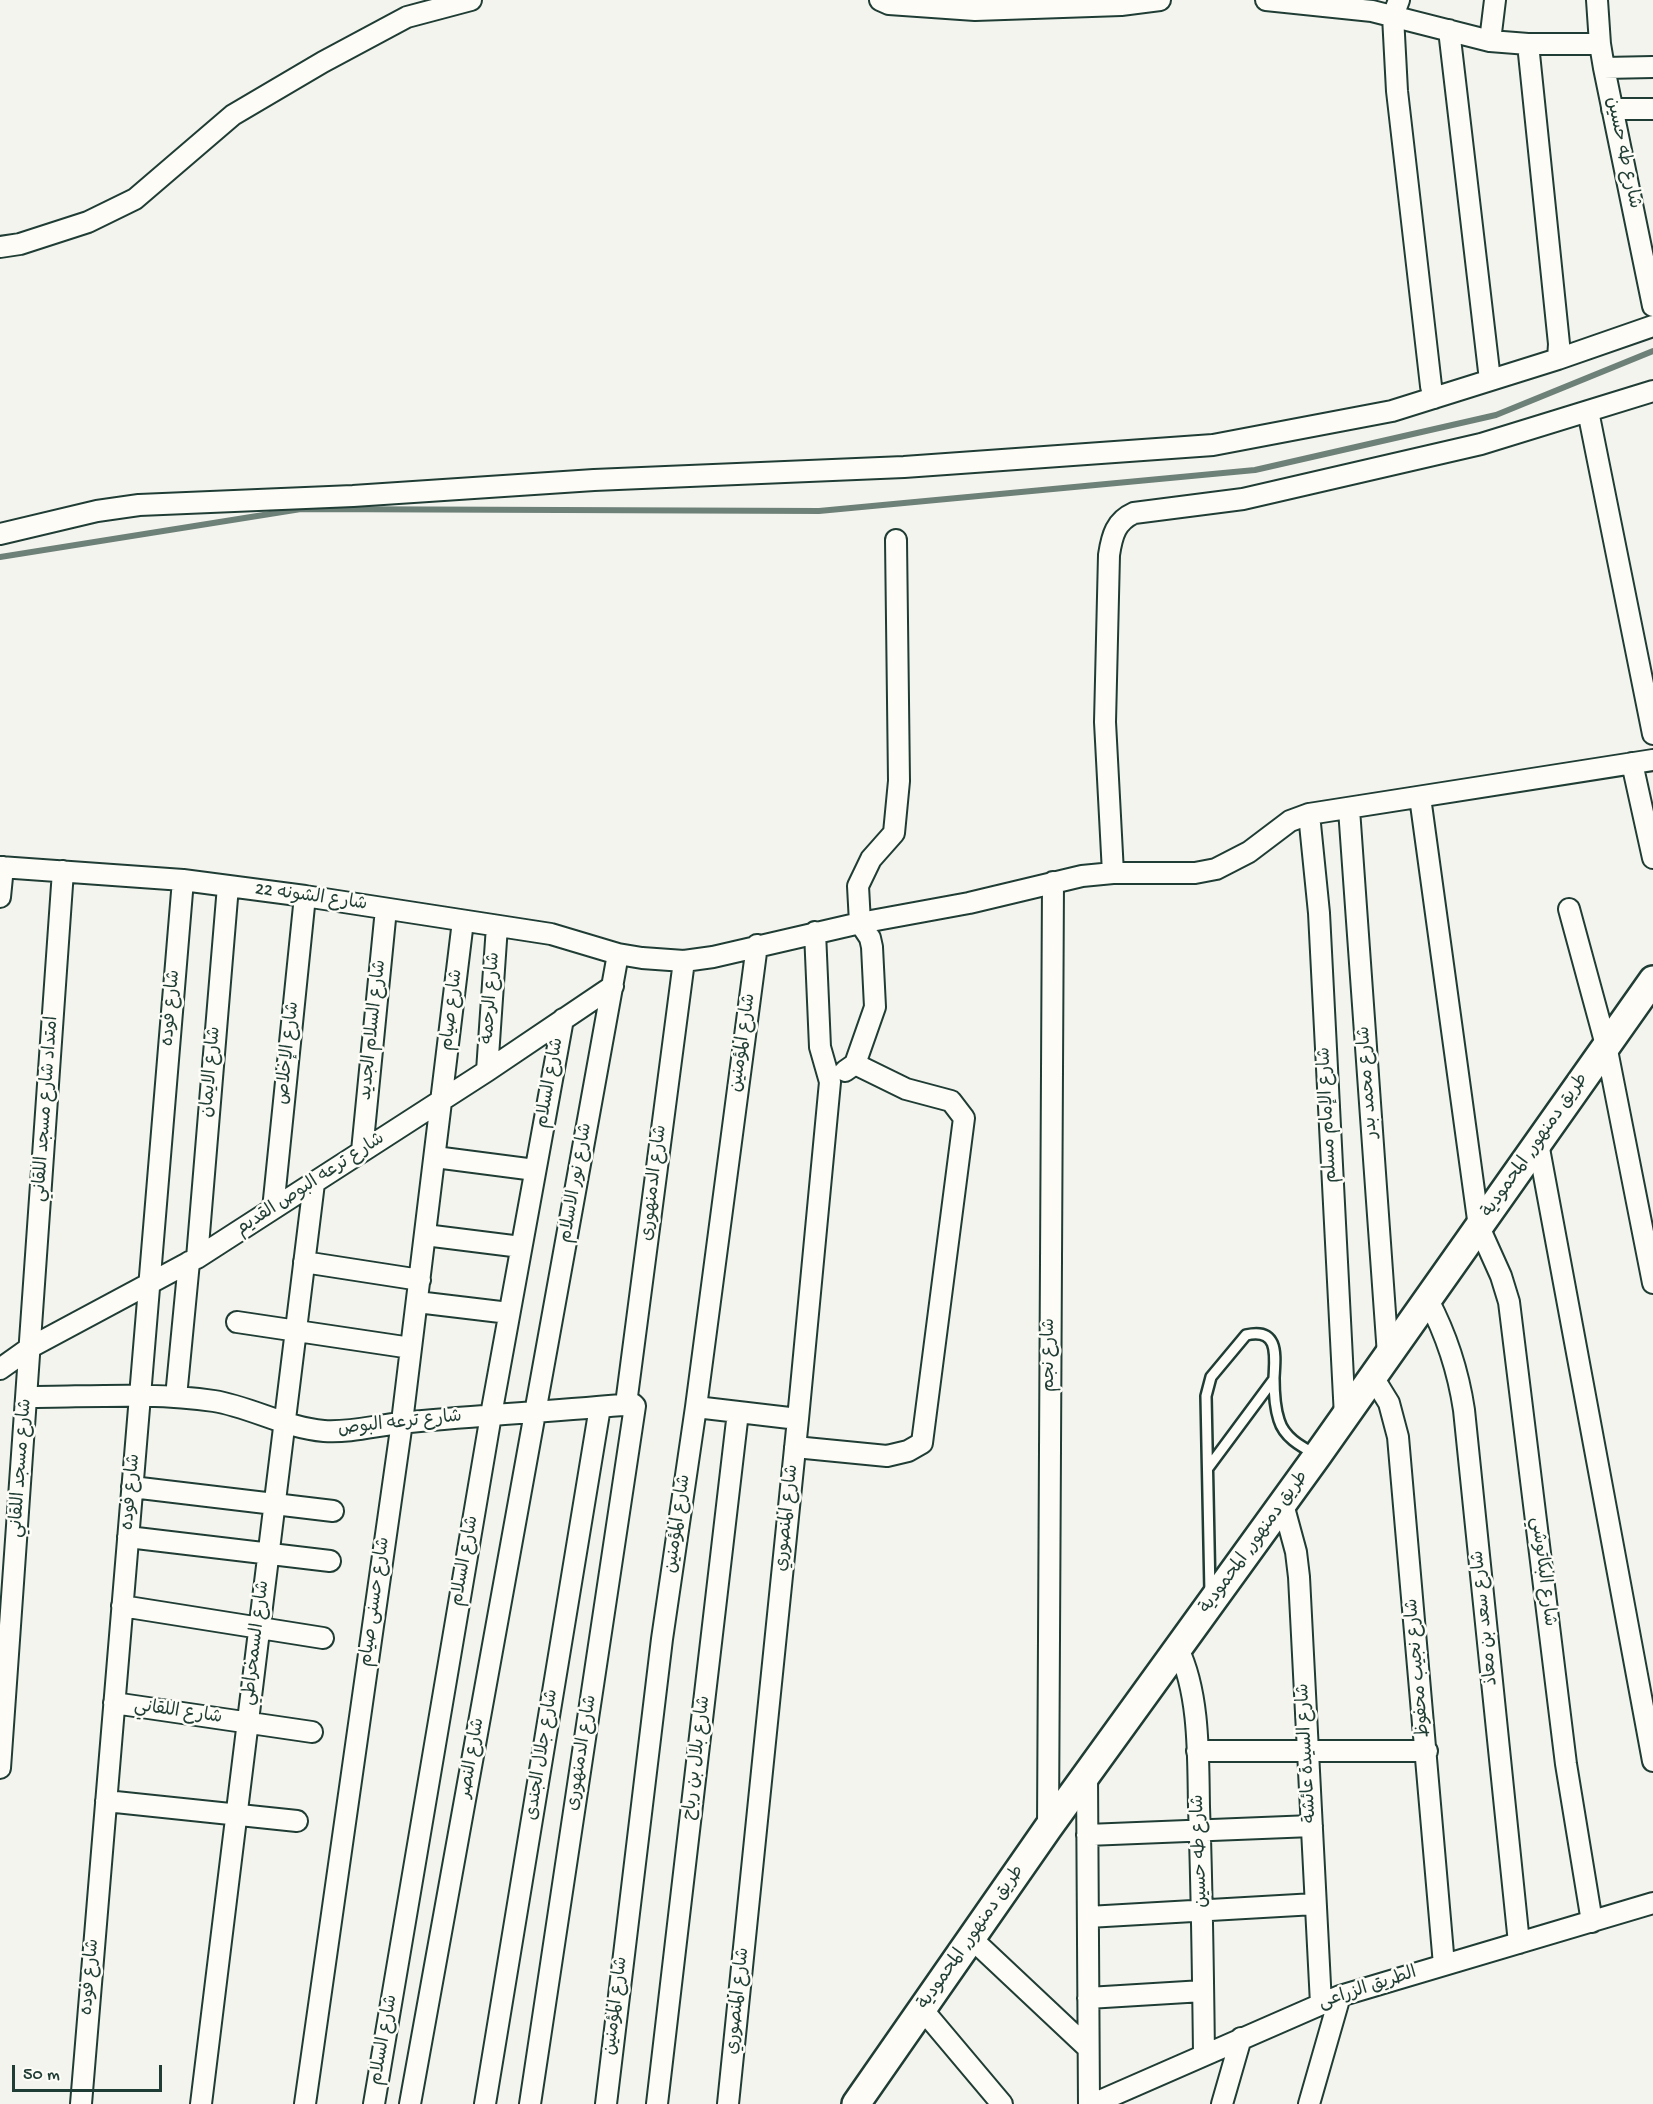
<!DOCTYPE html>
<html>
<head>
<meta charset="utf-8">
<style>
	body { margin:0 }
	#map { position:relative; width:1653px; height:2104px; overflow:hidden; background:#f4f4ef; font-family:"Gochi Hand",sans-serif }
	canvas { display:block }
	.scale { position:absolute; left:12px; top:2065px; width:150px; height:27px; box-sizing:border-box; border:3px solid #1f3d34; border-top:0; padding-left:8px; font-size:18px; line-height:21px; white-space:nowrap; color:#1f3d34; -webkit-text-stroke:4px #fdfcf7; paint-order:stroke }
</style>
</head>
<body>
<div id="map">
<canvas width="1653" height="2104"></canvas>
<div class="scale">50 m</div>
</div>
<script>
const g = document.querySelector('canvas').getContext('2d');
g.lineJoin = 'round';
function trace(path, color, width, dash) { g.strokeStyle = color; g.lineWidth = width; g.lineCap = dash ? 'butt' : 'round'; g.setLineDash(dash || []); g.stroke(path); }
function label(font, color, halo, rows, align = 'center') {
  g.font = font + ' "Gochi Hand","Playpen Sans Arabic",sans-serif'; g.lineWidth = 5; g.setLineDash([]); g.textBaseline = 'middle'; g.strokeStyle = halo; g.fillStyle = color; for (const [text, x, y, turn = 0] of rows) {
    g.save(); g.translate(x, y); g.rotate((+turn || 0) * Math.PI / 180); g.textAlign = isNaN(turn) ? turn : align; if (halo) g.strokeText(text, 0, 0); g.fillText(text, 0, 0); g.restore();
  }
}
trace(new Path2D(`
	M0,557L301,509L819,511L1255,470L1496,415L1653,351`), '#6e8179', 6);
const service = new Path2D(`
	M1208,1468L1274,1379
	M1210,1593L1206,1396L1211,1377L1246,1335C1280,1327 1275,1357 1274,1378C1274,1390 1275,1408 1279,1420C1284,1437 1300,1446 1315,1454`);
const minor = new Path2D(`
	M880,0L889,4L975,10L1121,5L1160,0
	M1266,0L1372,11L1490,41L1528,44H1600
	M1399,0L1393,16L1397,91L1431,386L1434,398
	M1597,0L1600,44L1604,68L1653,306
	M1449,30L1490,380
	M1490,41L1495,0
	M1528,44L1559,344L1558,359
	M1604,68L1653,67
	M1612,109H1653
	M0,247L20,244L88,222L135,199L233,115L323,62L407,17L471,0
	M1588,411L1653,734
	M0,534L97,511L139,505L353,496L594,480L904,467L1213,445L1392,411L1558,359L1653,326
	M1632,763L1653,858
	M1420,797L1479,1227L1501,1276L1509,1302L1566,1764L1592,1922
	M1349,809L1388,1355
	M1309,814L1319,913L1345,1417
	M0,867L183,880L305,896L551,934L618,954L642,958L684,961L713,957L860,923L969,903L1082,876L1113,873H1195L1216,869L1249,852L1290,821L1309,814L1653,760
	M1113,873L1105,722L1109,555C1112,535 1116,521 1134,513L1243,499L1481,444L1653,391
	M0,897L3,867
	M1569,909L1606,1045L1653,1283
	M487,1071L497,926
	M845,1071L855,1064L875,1007L872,947L870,938L860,923L858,886L871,859L894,833L899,781L896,540
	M1538,1143L1653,1761
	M362,1151L386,909
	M435,1157L535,1170
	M273,1209L305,896
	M425,1235L521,1247
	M197,1258L228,886
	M304,1262L420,1280
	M1428,1300C1447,1336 1458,1370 1464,1410L1519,1943
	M417,1302L509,1313
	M237,1322L411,1348
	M0,1369L31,1347L197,1258L487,1071L613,986
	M1373,1377L1389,1403L1398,1437L1444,1965
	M27,1397C88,1397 153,1392 214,1401C251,1407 286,1428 324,1431C353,1433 381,1424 410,1422C484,1415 558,1411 633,1404L635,1406L530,2104
	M176,1397L189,1262
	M626,1404L684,961
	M696,1407L798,1419
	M795,1447L887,1456L908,1451L922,1443L964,1118L951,1101L906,1089L855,1064
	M132,1487L333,1511
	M1283,1504L1296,1552L1299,1577L1321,2004
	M128,1537L330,1561
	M122,1606L323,1638
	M1178,1649C1200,1694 1198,1758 1199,1807C1202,1890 1203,1972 1204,2054
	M114,1703L312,1732
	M1197,1751H1427
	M0,1768L63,871
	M1087,1775L1089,2104
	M106,1801L297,1821
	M1048,1828L1053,882
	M1087,1835L1312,1826
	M1088,1917L1315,1904
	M971,1938L1088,2048
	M1088,1998L1203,1991
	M922,2009L1002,2104
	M81,2104L183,880
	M201,2104L314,1183
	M305,2104L402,1422L463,921
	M374,2104L491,1415L563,1019
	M410,2104L618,954
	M485,2104L600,1407
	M606,2104L662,1639L696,1407L757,945
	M657,2104L738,1412
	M728,2104L798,1419L830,1082L820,1047L815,932
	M1093,2104L1340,1996L1653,1903
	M1222,2104L1241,2038
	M1309,2104L1340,1996`);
const secondary = new Path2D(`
	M856,2104L1048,1828L1317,1456L1653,980`);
trace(service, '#1f3d34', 14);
trace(minor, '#1f3d34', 24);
trace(secondary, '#1f3d34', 32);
trace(service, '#fdfcf7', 9);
trace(minor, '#fdfcf7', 20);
trace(secondary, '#fdfcf7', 27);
label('18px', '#1f3d34', '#fdfcf7', [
	["شارع طه حسين",1622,153,78],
	["شارع الشونه 22",311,898,8],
	["شارع الرحمة",492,998,-86],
	["شارع فوده",172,1008,-85],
	["شارع صيام",453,1010,-83],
	["شارع السلام الجديد",374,1030,-84],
	["شارع المؤمنين",744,1043,-82],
	["شارع الإخلاص",289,1053,-84],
	["شارع الايمان",212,1072,-85],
	["شارع محمد بدر",1369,1082,-94],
	["شارع السلام",551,1083,-80],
	["امتداد شارع مسجد اللقاني",47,1109,-86],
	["شارع الإمام مسلم",1329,1115,-93],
	["طريق دمنهور, المحمودية",1536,1146,-55],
	["شارع نور الاسلام",577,1183,-80],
	["شارع الدمنهورى",655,1183,-83],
	["شارع ترعه البوص القديم",311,1185,-33],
	["شارع نجم",1050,1355,-90],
	["شارع ترعه البوص",400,1424,-6],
	["شارع مسجد اللقاني",22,1468,-86],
	["شارع فوده",132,1492,-85],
	["شارع المنصوري",788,1518,-84],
	["شارع المؤمنين",679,1524,-82],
	["طريق دمنهور, المحمودية",1255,1543,-54],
	["شارع السلام",466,1561,-80],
	["شارع البكاتوشي",1542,1572,83],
	["شارع حسنى صيام",376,1602,-82],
	["شارع سعد بن معاذ",1486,1618,-96],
	["شارع السمخراطي",257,1643,-83],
	["شارع نجيب محفوظ",1419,1668,-95],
	["شارع اللقاني",178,1713,8],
	["شارع الدمنهورى",583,1753,-81],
	["شارع السيدة عائشة",1308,1753,-93],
	["شارع جلال الجندى",543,1755,-81],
	["شارع النصر",473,1758,-80],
	["شارع بلال بن رباح",698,1758,-83],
	["شارع طه حسين",1201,1851,-92],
	["طريق دمنهور, المحمودية",972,1938,-55],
	["شارع فوده",91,1977,-85],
	["الطريق الزراعى",1368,1989,-18],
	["شارع المنصوري",739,2001,-84],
	["شارع المؤمنين",617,2006,-83],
	["شارع السلام",385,2040,-80]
]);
</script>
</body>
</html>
